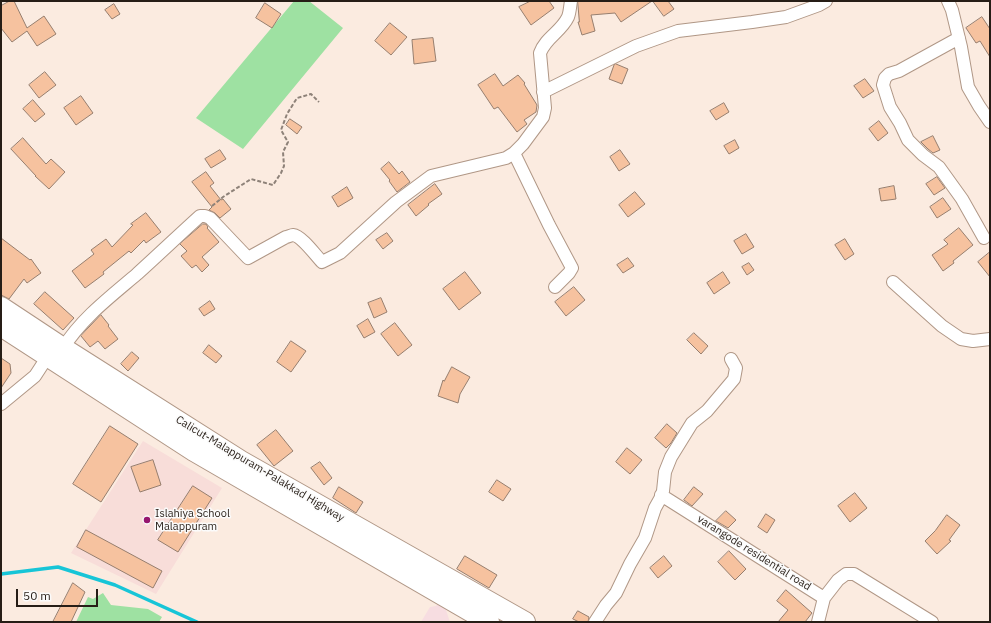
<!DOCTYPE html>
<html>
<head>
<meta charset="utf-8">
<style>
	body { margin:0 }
	#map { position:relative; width:991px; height:623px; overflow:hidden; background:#fbebe0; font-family:"IBM Plex Sans",sans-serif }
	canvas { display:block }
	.frame { position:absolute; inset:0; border:2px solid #261d16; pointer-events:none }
	.scale { position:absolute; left:16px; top:589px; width:82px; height:18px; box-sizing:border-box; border:2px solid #261d16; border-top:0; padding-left:5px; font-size:12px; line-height:14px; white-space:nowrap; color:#261d16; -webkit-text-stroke:3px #fbfbfb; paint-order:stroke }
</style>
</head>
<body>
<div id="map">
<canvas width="991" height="623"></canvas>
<div class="frame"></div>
<div class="scale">50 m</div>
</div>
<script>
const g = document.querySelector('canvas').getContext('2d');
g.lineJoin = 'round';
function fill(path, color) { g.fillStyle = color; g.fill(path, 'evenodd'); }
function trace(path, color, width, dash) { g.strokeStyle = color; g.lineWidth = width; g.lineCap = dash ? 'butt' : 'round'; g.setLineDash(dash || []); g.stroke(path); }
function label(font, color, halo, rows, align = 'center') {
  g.font = font + ' "IBM Plex Sans",sans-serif'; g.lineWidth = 3; g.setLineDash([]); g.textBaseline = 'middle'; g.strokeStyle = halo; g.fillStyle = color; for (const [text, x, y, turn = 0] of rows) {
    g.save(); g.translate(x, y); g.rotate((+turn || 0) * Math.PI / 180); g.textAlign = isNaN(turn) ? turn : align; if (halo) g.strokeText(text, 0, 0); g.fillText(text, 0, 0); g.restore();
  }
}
fill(new Path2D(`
	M442,598L449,604L446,610L450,622H421L430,607L436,606Z`), '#f7dde1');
fill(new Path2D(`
	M143,441L222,488L156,594L71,553Z`), '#f8ddd9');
fill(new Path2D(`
	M294,1H309L343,28L243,149L196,118Z
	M103,593L111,605L148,609L162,617L159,622H76L88,597L93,599Z`), '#9ee1a2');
trace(new Path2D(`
	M1,574L58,567L115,585L197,622`), '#17c5d7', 3.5);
const building = new Path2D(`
	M10,1H14L27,28L44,16L56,34L37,46L27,31L12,42L1,28V6Z
	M531,1H549L554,8L531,25L519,7Z
	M578,1H652L621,22L615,13L591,15L595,31L582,35L578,22H579Z
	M653,1H668L674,9L664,16Z
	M265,3L281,14L272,28L256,18Z
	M114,4L120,14L112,19L105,10Z
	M982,17L990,29V57L980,41L976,43L966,28Z
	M390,23L407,37L391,55L375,41Z
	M433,38L436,61L414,64L412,40Z
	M616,64L628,69L622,84L609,79L614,65Z
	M45,72L56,85L39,98L29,85Z
	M495,74L503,86L518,75L525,83L524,84L537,105L536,112L524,120L527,124L517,132L498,107L494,109L478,85Z
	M865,79L874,91L863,98L854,86Z
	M81,96L93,113L76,125L64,108Z
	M33,100L45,114L35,122L23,109Z
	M724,103L729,112L716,120L710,111Z
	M290,119L302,127L297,134L286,125Z
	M879,121L888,133L878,141L869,129Z
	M933,136L940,150L933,153L928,149L921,142Z
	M23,138L46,164L51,159L65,172L49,189L35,176H36L11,149Z
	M735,140L739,148L729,154L724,146Z
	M220,150L226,159L211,168L205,159Z
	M620,150L630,164L619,171L610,157Z
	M389,162L399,174L402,171L410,182L397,192L389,181L390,180L381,169Z
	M206,172L214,183L210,186L221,200L223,199L231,209L220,218L215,213L209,210L212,207L192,182Z
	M937,177L945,188L934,195L926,184Z
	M435,184L442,194L428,204L429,205L416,216L408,205Z
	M894,186L896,199L881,201L879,189Z
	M347,187L353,198L338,207L332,197Z
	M635,192L645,204L628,217L619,205Z
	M943,198L951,209L937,218L930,207Z
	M146,213L161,232L146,243L144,240L131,253L129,251L103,272L104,274L85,288L72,271L94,254L91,250L106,239L112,247L133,225L131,224Z
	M203,224H206L208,227L207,228L219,242L202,257L209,265L202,272L196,265L192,268L181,256L187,251L180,244Z
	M959,228L973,245L953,261L954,263L943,271L932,255L948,244L944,240Z
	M387,233L393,241L383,249L376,240Z
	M746,234L754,247L742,254L734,241Z
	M1,238L30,260L31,259L41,273L27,283L24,279L9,299L1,295Z
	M845,239L854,254L845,260L835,245Z
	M990,252V277L978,262Z
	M628,258L634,266L623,273L617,265Z
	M749,263L754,270L747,275L742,267Z
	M465,272L481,293L459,310L443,289Z
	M723,272L730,283L714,294L707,283Z
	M574,287L585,300L566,316L555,302Z
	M45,292L74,318L63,330L34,304Z
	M381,298L387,312L374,318L368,303Z
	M210,301L215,309L204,316L199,309Z
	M101,315L109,325L108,326L118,339L105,349L98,341L90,347L81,336Z
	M368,319L375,332L364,338L357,326Z
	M395,323L412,345L398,356L381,334Z
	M694,333L708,346L701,354L687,340Z
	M291,341L306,351L291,372L277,362Z
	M209,345L222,356L216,363L203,353Z
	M132,352L139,358L128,371L121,364Z
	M1,358L10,364L11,373L1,388Z
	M452,367L470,377L460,394L458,403L438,396L443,380L444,381Z
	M667,424L677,433L671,443L666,448L655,438Z
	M110,426L138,444L101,502L73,484Z
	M276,430L293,451L274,466L257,445Z
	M627,448L642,460L630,474L616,462Z
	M153,460L161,485L140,492L131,467Z
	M320,462L332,478L324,485L311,468Z
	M497,480L511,489L503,501L489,492Z
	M193,486L212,498L178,552L158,540Z
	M339,487L363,502L356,513L333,498Z
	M694,487L703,494L692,506L684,500Z
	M855,493L867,508L850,522L838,506Z
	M726,511L736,520L728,528L716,521Z
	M766,514L775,520L767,533L758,527Z
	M947,515L960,525L949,540L951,541L937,554L925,541L935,531Z
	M86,530L162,571L153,588L77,547Z
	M729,551L746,569L735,580L718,562Z
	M465,556L497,575L489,588L457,569Z
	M664,556L672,566L658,578L650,568Z
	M73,583L85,592L71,622H53Z
	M786,590L812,613L805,622H778L788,610L777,601Z
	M578,611L589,617L588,622H579L573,619Z`);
fill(building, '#f6c29f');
trace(building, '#967e6e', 1);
const minor = new Path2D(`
	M948,1L952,10L961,47L968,87L979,106L990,122
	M959,38L899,71L889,74L885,78L883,85L890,107L900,123L908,140L923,155L939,167L962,199L984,238
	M543,92L636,46L678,31L752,22L786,17L819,5L826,1
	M514,153L549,225L572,268L569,273L555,287
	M893,282L942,326L961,339L973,341L990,339
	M63,348C82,318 110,297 137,274C158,255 179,235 200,216H205L210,218L248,258L286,237C288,237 291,235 293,235C302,236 316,256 322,262L340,253L396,202L431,176L506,158L514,153L523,144L543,117L545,108L540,53C546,37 561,32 568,17C570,12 570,6 571,1
	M1,404L35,376L48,356
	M661,495L824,598
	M595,622L606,605L616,593L630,564L645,538L655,508L660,499L663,491L665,472L671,457L692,423L707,411L734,379L736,368L731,359
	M818,622L824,598L838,580L846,574H854L932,622`);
const trunk = new Path2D(`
	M1,307L63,348L241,461L525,622
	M1,326L194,451L489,622`);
trace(minor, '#b09786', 14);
trace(trunk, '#b09786', 22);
trace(new Path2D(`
	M212,206L223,197L251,179L273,185L281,173L284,166L283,152L288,142L281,130L287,114L297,98L311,94L319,102`), '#8e8279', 2, [4, 2]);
trace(minor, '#fff', 12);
trace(trunk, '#fff', 20);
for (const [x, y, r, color] of [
	[147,520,4,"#96166f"]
]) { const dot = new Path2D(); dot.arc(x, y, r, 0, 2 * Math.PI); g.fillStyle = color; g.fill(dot); trace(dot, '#fbfbfb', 1.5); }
label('11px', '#261d16', '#fbfbfb', [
	["Calicut-Malappuram-Palakkad Highway",260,469,31],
	["varangode residential road",754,553,32]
]);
label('11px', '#261d16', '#fbfbfb', [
	["Islahiya School",155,514],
	["Malappuram",155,527]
], 'left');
</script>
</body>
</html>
